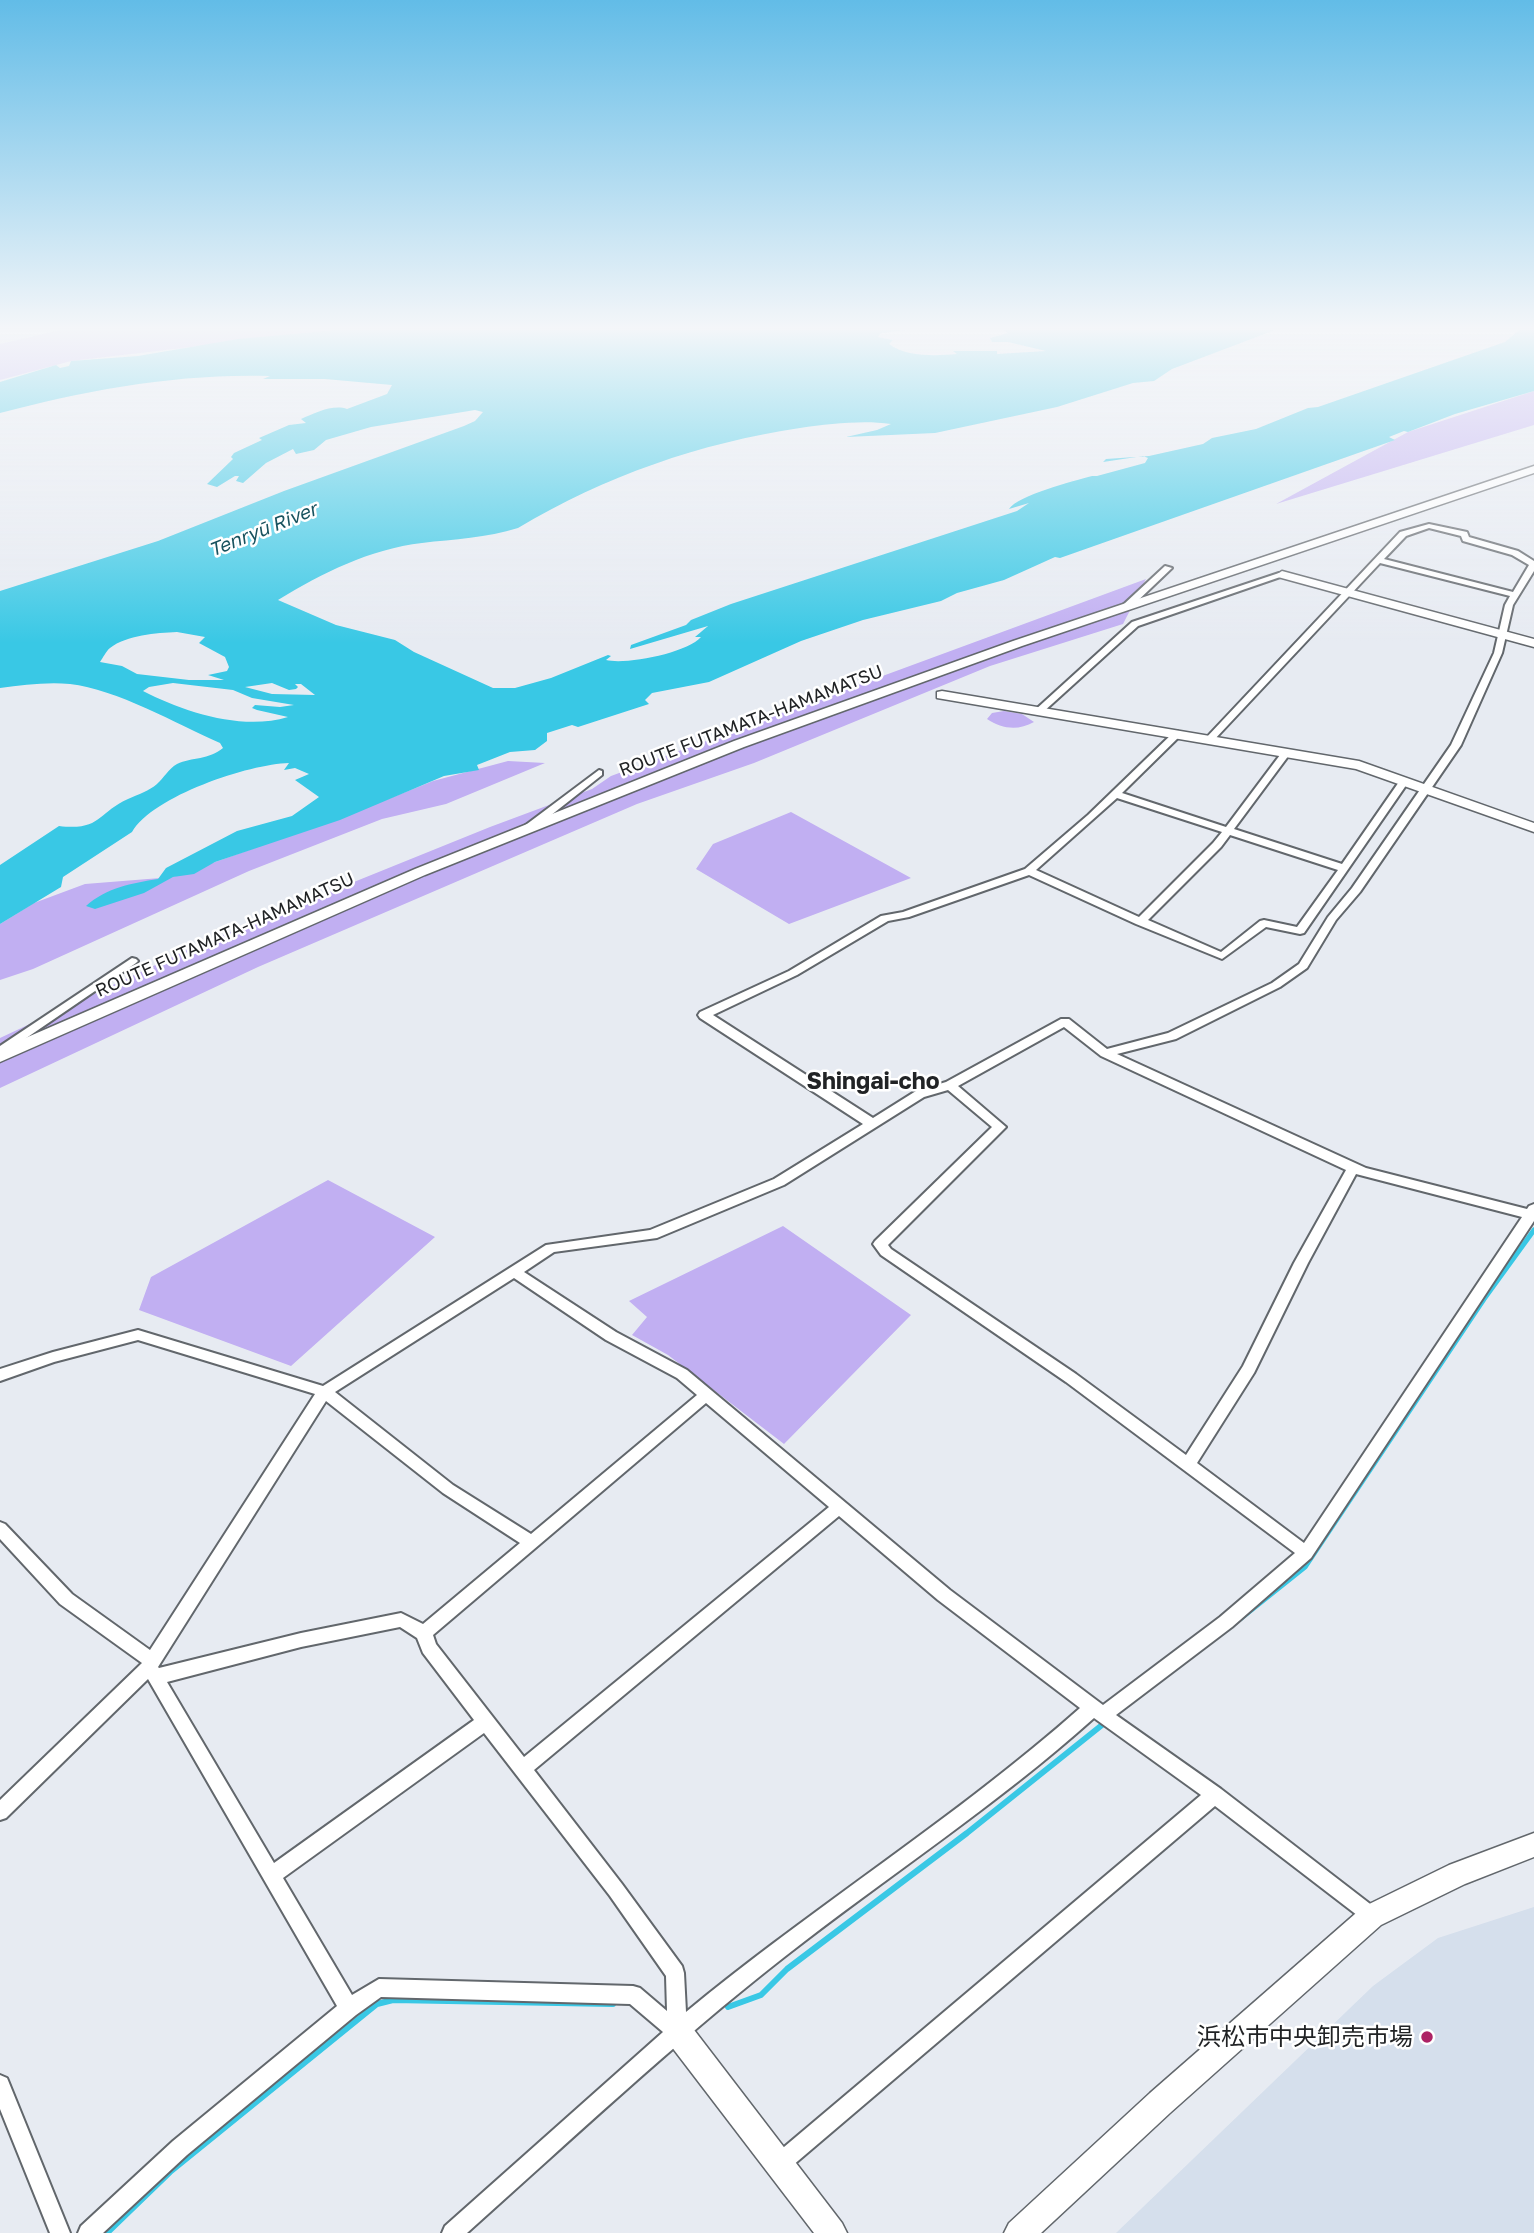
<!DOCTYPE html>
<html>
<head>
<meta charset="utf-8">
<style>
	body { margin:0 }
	canvas { display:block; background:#e7ebf2 }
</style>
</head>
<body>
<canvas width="1534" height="2233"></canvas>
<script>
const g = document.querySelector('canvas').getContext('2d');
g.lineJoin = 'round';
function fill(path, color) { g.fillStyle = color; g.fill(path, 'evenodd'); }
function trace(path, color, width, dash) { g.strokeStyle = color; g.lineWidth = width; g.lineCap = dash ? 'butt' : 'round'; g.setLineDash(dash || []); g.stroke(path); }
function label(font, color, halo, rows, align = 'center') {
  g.font = font + ' "Golos Text","Noto Sans JP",sans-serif'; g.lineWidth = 5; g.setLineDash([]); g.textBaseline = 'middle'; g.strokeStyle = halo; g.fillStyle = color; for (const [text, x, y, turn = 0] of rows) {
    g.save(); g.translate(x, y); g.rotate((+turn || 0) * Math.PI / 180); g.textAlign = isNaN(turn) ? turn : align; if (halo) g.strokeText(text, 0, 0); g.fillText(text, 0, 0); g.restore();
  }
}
fill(new Path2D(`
	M1534,1907V2233H1116L1373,1986L1438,1938Z`), '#d5dfec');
fill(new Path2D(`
	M60,330H338L71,361L0,380V344Z
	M1534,391V425L1276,504L1408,432Z
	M1146,579L1123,624L990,666L754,763L637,804L258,967L0,1088V1038L198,945L490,827L592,789L611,776Z
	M1004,711L1022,714L1034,722C1018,731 1002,729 987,719L992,713Z
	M508,761L545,763L446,804L382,819L249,871L33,969L0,980V924L34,903L85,884L173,877L356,812L433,781Z
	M791,812L911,878L789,924L696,869L713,844Z
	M328,1180L435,1237L291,1366L139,1310L151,1277Z
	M783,1226L911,1315L784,1444L668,1355L632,1335L647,1317L629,1301Z`), '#c1aff2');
fill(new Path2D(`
	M338,330H907L881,333L878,337L893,340L889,344C906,357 936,356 957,354L953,351H997V354L1046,351L1008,342H992L990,338L1008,333L1004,330H1275L1172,369L1154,381L1133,383L1057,407L935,433L846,437L877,430L891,424C862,420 830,424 800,428C700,443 605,476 518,528C487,538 454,539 422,543C370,549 322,573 278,600L336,625L395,640L414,652L493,688H515L551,678L608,655L611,656L606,660C626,665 687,653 701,637H695L708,626L630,649L631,645L686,625L691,620L731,604L1017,511L1029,503L1009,509C1018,495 1074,481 1092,476H1097L1145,463L1148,458L1143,456L1103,462L1106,459L1149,456L1203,444L1212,438L1256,429L1308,408L1318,407L1505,342L1519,330H1534V391L1455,414L1408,432L1404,431L1389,437L1395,440L1060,558L1055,557L1004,580L957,593L941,601L863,620L801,641L709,682L652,693L645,700L649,704L578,727L572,725L547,733V741L535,750L510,752L477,765L479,770L444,776L340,820L215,862L194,874L173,877L144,893L95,909L86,906C106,888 132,883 158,879L166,868L237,831L292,816L319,797L295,780L309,774L295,768L284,770L289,763C249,764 153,796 132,832L63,877L61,887L0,924V865L59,826C101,831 97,813 128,799C139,794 149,791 157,784C164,778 168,769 177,764C192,757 209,760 223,748L220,743C177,724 116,689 70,684C46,682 23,685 0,688V591L158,541L284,491L464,426L475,421L483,412L475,410L371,427L326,440L314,450L296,454L293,449L266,463L243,483L236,481L239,476H235L217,487L207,484L233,459L231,457L234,453L262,440L259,438L289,425L306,423L301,419C315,413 333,404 347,409L387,394L392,385L325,379H263L270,376C180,373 86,390 0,413V382L56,365L60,368L69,366L71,361L138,356L238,339ZM177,632L205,637L199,643L225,657L229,667L227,671L208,675L224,680H189L137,674L122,666L100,662C103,658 106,651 110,648C127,635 156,633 177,632ZM173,683L233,690L252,698L294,705L280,707L255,705L252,708L257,710L288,717C242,731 184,712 143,691L149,687ZM272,683L289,690L296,689L298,687L295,684H301L315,695L272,694L245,687Z`), '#39c8e5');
trace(new Path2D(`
	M1240,1619L1305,1567L1484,1299L1534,1230`), '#39c8e5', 5);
trace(new Path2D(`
	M728,2007L761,1995L787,1969L967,1833L1102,1725
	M107,2233L170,2172L377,2004L393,2000L613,2004`), '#39c8e5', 6);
const street = new Path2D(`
	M1429,524L1467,532L1469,537L1518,551L1534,561V571L1513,605L1502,653L1461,745L1360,892L1336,920L1307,968L1280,987L1176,1039L1117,1054L1366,1168L1527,1209L1529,1206L1534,1204V1221L1311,1558L1232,1627L1116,1715L1221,1789L1378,1910L1381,1916L1378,1922L1372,1925L1366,1922L1215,1806L785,2172L778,2175L771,2172L768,2165L771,2158L1201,1795L1094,1718C996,1806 886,1877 783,1958C673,2044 571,2140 467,2233H442L445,2226L663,2032L630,2004L381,1997L356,2015L187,2155L103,2233H78L81,2226L173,2141L337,2006L148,1679L6,1818L0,1820V1800L142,1663L60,1604L0,1539V1522L5,1524L72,1594L150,1650L315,1394L138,1340L54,1362L0,1381V1369L53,1352L138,1330L323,1386L546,1245L650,1230L774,1179L863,1124L700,1018L698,1015L700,1012L789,971L881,916L903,912L1025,869L1088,815L1174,732L1177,731L1182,734L1122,793L1226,827L1283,751H1289V755L1234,829L1342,864L1401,779H1407L1409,781L1304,933L1300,934L1266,927L1222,959L1136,924L1029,875L909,917L888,921L797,975L713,1015L873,1118L916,1091L946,1082L1061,1019H1069L1107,1049L1168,1033L1272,983L1299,964L1328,917L1352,888L1451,745L1494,653L1505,605L1510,596L1380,563L1213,741H1207L1205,739L1400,532ZM1429,528L1461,536L1463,541L1512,555L1529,565L1513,592L1384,559L1406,536ZM1117,798L1222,832L1213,843L1139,917L1036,870ZM1230,835L1338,870L1297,927L1264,920L1260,921L1221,952L1148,920L1221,847ZM1064,1027L1101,1056L1346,1170L1294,1263L1243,1366L1186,1455L1076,1374L891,1249L888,1245L1006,1127L958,1086ZM948,1090L992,1127L875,1241L873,1244L881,1255L1066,1382L1295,1553L1220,1617L1103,1705L950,1590L687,1370L616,1332L524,1272L554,1252L657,1238L784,1185L924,1097ZM1356,1174L1522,1217L1304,1543L1197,1463L1254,1373L1308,1263ZM514,1278L606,1340L677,1378L697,1395L531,1534L453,1485L335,1392ZM326,1401L443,1493L520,1543L423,1624L401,1613L301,1633L159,1668L158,1667ZM706,1403L829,1507L524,1757L436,1644L433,1635ZM839,1516L938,1600L1080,1708C956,1818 814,1906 686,2012L684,1973L682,1966L622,1884L534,1770ZM400,1627L417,1638L423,1653L474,1720L274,1863L167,1682L301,1647ZM484,1733L610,1896L666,1976L667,2011L640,1988L633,1986L379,1979L352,1995L283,1878Z
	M1165,566L1172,568L1129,609H1123V605Z
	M1279,573L1286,575L1138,626L1042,713L1039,714L1034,711L1132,622Z
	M599,770L602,771V775L531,831H523V827Z
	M132,958L136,959L138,961L136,963L0,1056V1046Z
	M0,2075L7,2078L70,2233H50L0,2109Z`);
const secondary = new Path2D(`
	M1534,466V473L1022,646L744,747L425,875L0,1062V1049L415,869L734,741L1013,641Z
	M1282,571L1534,639V647L1278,577L1276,575Z
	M942,691L1359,761L1534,823V832L1356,769L937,698V692Z
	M1534,1833V1857L1465,1884L1381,1925L1170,2113L1041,2233H1004L1009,2223L1150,2093L1363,1907L1449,1865Z
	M678,2018L688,2022L842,2223L847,2233H814L668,2042L664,2032L668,2022Z`);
trace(street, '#62676c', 4);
trace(secondary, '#62676c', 3);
fill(street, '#fff');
fill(secondary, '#fff');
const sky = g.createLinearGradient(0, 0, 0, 643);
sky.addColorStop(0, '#62bce7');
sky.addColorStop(0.51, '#f4f6f9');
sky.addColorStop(1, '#f4f6f900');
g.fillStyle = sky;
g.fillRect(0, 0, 1534, 643);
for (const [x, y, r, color] of [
	[1427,2037,7,"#ad2365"]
]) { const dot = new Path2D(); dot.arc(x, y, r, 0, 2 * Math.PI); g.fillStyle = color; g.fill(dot); trace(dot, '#fff', 2.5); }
label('18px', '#212325', '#fff', [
	["ROUTE FUTAMATA-HAMAMATSU",751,721,-21],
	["ROUTE FUTAMATA-HAMAMATSU",225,935,-24]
]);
label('italic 19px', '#19535f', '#fff', [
	["Tenryū River",263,530,-22]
]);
label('bold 23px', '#212325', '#fff', [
	["Shingai-cho",873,1082]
]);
label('24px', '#212325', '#fff', [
	["浜松市中央卸売市場",1413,2037]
], 'right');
</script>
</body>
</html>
